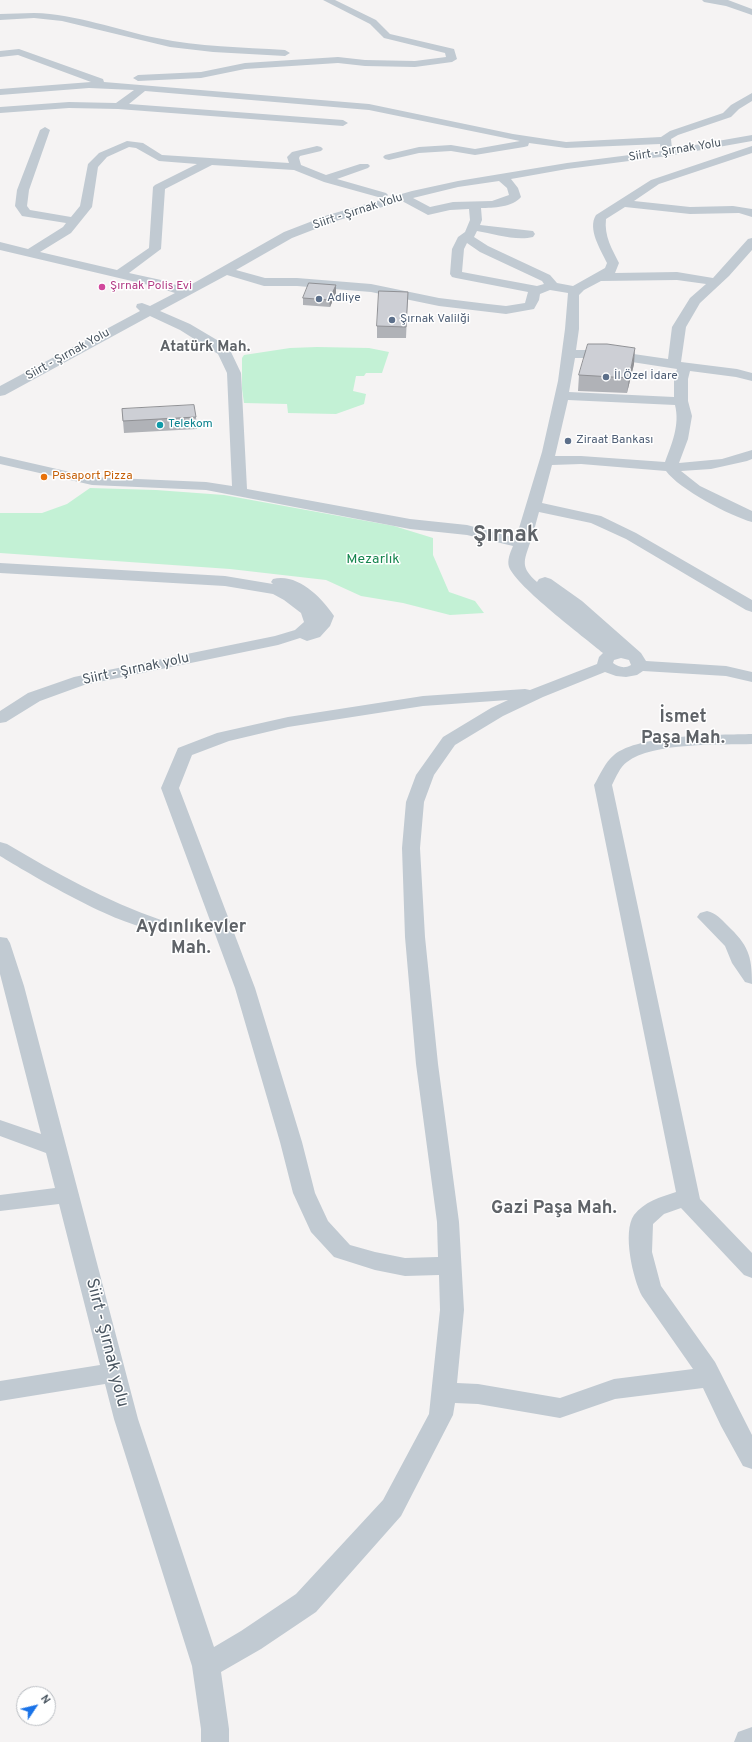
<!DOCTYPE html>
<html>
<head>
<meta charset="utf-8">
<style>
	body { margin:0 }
	#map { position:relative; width:752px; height:1742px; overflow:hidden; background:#f5f3f3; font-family:Overpass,sans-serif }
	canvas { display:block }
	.north { position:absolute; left:16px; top:1686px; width:40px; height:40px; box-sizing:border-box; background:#fff; border:1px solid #b7bbc0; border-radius:50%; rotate:55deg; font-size:11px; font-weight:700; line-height:16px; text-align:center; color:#4a5661 }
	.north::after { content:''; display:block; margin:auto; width:14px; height:18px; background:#1a73e8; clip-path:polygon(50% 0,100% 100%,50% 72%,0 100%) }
</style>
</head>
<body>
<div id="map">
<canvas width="752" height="1742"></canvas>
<div class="north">N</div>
</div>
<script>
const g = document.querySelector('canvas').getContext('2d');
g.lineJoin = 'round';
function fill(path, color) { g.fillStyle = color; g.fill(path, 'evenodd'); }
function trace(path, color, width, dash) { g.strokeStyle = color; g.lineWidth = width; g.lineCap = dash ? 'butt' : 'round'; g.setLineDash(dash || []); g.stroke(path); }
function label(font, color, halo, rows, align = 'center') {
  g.font = font + ' Overpass,sans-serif'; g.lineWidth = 3; g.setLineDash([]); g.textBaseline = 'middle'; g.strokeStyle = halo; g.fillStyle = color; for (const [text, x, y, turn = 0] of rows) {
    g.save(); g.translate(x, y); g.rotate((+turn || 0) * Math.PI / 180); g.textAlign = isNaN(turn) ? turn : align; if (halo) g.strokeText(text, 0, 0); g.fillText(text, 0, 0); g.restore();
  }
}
fill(new Path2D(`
	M317,347L369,348L389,352L382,373H366L364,376H356L353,391L366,394L364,404L336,414L288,413L287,404L244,403L242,389V358L244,355L290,348Z
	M90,488L156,490L224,495L394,526L433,538V555L449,592L475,601L484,613L450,615L403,603L361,596L326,580L230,569L0,553V513H42L67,504Z`), '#c3f1d5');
fill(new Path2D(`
	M323,0H335L376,20L390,34L454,49L457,59L452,62L415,67L365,66L338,63L245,69L201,78L138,81L133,78L138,75L201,72L245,63L338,57L365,60L415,61L446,57L445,53L384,38L370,24Z
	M702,0H728L752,9V15L726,6L704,2Z
	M34,13C77,14 116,30 157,38C199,47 242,47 285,50L290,53L285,56L213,52L170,47L62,21L34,18L0,20V14Z
	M19,49L103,79L104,82L369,104L513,134L566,142L661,137L670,131L723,113L731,105L752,93V101L739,109L731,117L678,135L671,139L672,149L752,135V141L668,156L567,169L511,179L518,188L521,197C513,207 493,208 481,208L482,220L480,225L533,231L535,234L533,237C516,241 494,234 477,231L474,237L488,246L550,275L557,283L573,286L605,268L607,263C601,250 587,229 596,215L651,180L752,146V153L659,184L634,201L690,207L733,206L752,209V217L739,213L690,214L625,207L606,219C604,236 612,249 619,263L615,273L677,272L713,278L748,239L752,238V250L729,276L700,303L686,327L681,362L737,369L752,373V381L736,377L690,371L688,379V401L692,416L688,439L679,463L722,459L752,450V459L747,461L711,469L681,471L700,486L752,511V522C730,516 679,489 666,471L581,464L552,465L542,503L601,516L636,533L752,600V612L746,610L626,539L591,523L539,512C536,522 534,532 530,543C524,561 520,567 537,582L539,579L545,577L551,579L582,601L641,653L646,661L726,666L752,672V682L726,676L643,671L637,675L626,677L616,676L605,672L543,697L503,716L455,745L434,775L424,802L420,848L425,937L438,1064L459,1222L464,1310L457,1383L478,1384L560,1398L614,1379L693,1369L642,1296C633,1279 622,1232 634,1215C644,1202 660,1197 676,1192L594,785C600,775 605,762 614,755C639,734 720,735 752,734V744C721,745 652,742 627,762C620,767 616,777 612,785L700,1199L752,1253V1278L744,1275L681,1208L664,1214L653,1224L652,1252L661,1286L715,1362L752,1435V1469L743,1466L721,1426L703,1388L615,1399L560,1418L478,1404L455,1403L453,1415L401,1516L316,1612L261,1649L221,1672L229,1729V1742H201V1729L192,1666L114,1419L105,1384L0,1401V1381L100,1365L59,1204L0,1211V1195L55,1188L46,1153L0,1136V1120L41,1134L0,974V937L7,938L10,943L24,986L138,1419L214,1647L241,1631L296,1594L383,1500L429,1414L440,1310L439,1275L405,1276L375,1270L334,1257L311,1232L293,1193L280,1142L235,988L161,788L178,748L217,733L288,717L423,696L525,689L530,690L597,664L599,657L603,653C584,637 517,587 509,567C507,560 510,553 513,546L467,535L410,529L206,490L92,485L0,464V456L92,477L206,482L232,486L227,373L218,354L180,330L150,316L5,395L0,396V386L140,311L136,307L137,304L142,303L150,306L175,293L153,286L0,250V242L28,249L63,227L66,223L22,216L15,206L17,190L40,130L45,127L50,130L29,190L27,206L30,210L71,217L80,206L88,164L99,153L127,141L143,143L162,155L289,163L287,157L292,152L317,146L321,147L323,149L321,151L300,156L299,158L301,165L326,175L360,164H368L370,166L368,168L337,179L386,193L388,195L386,197H378L324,182L294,170L212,165L165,189L161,249L129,273L161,280L185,288L284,232L328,215L412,191L458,181L567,163L661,151L660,144L566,148L529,143L528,146L524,147L475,155L451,151L419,153L389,160L385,159L383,157L385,155L419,147L451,145L475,149L520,141L369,110L145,91L129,104L343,120L348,123L343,126L118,109L69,108L0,113V107L69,102L116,103L134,90L89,88L0,95V89L91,82L18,55L0,57V51ZM129,147L136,148L159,161L197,164L155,185L153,187L149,248L117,270L40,252L71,233L92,207L98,167L107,157ZM499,181L507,188L509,195L492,201L453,202L430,207L413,198L458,187ZM402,201L428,215L450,210L469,209L470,220L465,232L458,237L452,249L450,274L452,277L456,278L528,292L525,303L506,306L488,304L439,298L371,284L297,278H265L236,270L292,238L336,221ZM467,243L480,252L542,281L544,284L537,286L462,272L464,249ZM227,275L264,286H297L371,292L439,306L506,314L534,309L539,300L540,294L550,290L568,293L565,329L558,381L542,452L516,538L467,525L410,519L247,489L241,373L231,352L217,340L190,324L160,311ZM677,280L706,284L690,298L672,327L668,359L606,350H576L579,329V295L584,290L601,281ZM575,358H606L677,369L674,379V397L569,392ZM568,400L675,405C680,425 672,443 665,462L581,456H555ZM621,658L629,660L631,665C624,669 619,667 613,663L614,660ZM508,700L491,708L443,737L416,775L406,802L402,848L405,937L416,1064L437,1222L438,1257L405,1258L375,1252L350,1245L328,1221L315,1193L302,1142L255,988L179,788L192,755L229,741L288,727L423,706Z
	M0,563L225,576L273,584L271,582L273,579C298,573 322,598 334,616L330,626L320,637L307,641L300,638L278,645L84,685L40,701L6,722L0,723V711L28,693L74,677L275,636L295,630L304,622L301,613L284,600L273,594L225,586L0,573Z
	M0,842L7,844C56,873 106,901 161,920L164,924L161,928C133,936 28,873 0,856Z
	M707,911C716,913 721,919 727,925C748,945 752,955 752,984L745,982L732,963L725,946L697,917L700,913Z
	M752,1727V1742H734L738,1732Z`), '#c1cad2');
fill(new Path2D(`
	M336,285V293L330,307L303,305V298Z
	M408,292L406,338H377V326Z
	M634,364L627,393L578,391L579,375Z
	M122,409L196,417L197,429L124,433Z`), '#b0b2b7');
fill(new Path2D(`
	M336,285V293L330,307L329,300Z
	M635,348L634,364L627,393L629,378Z`), '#909195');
const building = new Path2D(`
	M309,283L336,285L329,300L303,298Z
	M379,291L408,292L406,327L377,326Z
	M588,344H607L635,348L629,378L579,375Z
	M194,405L196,417L123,421L122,409Z`);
fill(building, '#cdcfd5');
trace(building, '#909195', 1);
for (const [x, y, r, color] of [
	[102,287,4,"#d1479c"],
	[319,299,4,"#5c6f8a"],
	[392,320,4,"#5c6f8a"],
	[606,377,4,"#5c6f8a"],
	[160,425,4,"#0f9aa8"],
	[568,441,4,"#5c6f8a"],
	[44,477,4,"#e8710a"]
]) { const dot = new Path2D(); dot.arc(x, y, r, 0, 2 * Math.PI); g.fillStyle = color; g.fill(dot); trace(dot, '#fff', 1.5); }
label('12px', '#4a5661', '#fff', [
	["Siirt - Şırnak Yolu",675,151,-9],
	["Siirt - Şırnak Yolu",358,212,-18],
	["Siirt - Şırnak Yolu",68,355,-29]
]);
label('12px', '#b23c85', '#fff', [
	["Şırnak Polis Evi",110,287]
], 'left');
label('12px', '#4e5e75', '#fff', [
	["Adliye",327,299],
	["Şırnak Valilği",400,320],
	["İl Özel İdare",614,377],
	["Ziraat Bankası",576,441]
], 'left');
label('12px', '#0d838f', '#fff', [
	["Telekom",168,425]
], 'left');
label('12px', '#c56008', '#fff', [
	["Pasaport Pizza",52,477]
], 'left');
label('14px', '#17864f', '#fff', [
	["Mezarlık",373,560]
]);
label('14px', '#4a5661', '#fff', [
	["Siirt - Şırnak yolu",136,670,-12]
]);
label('bold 15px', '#5f6368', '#fff', [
	["Atatürk Mah.",205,348]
]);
label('17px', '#4a5661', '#fff', [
	["Siirt - Şırnak yolu",106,1343,76]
]);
label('bold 18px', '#5f6368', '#fff', [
	["İsmet",683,718],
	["Paşa Mah.",683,739],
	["Aydınlıkevler",191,928],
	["Mah.",191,949],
	["Gazi Paşa Mah.",554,1209]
]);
label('bold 22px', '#5f6368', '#fff', [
	["Şırnak",506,537]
]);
</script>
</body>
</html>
